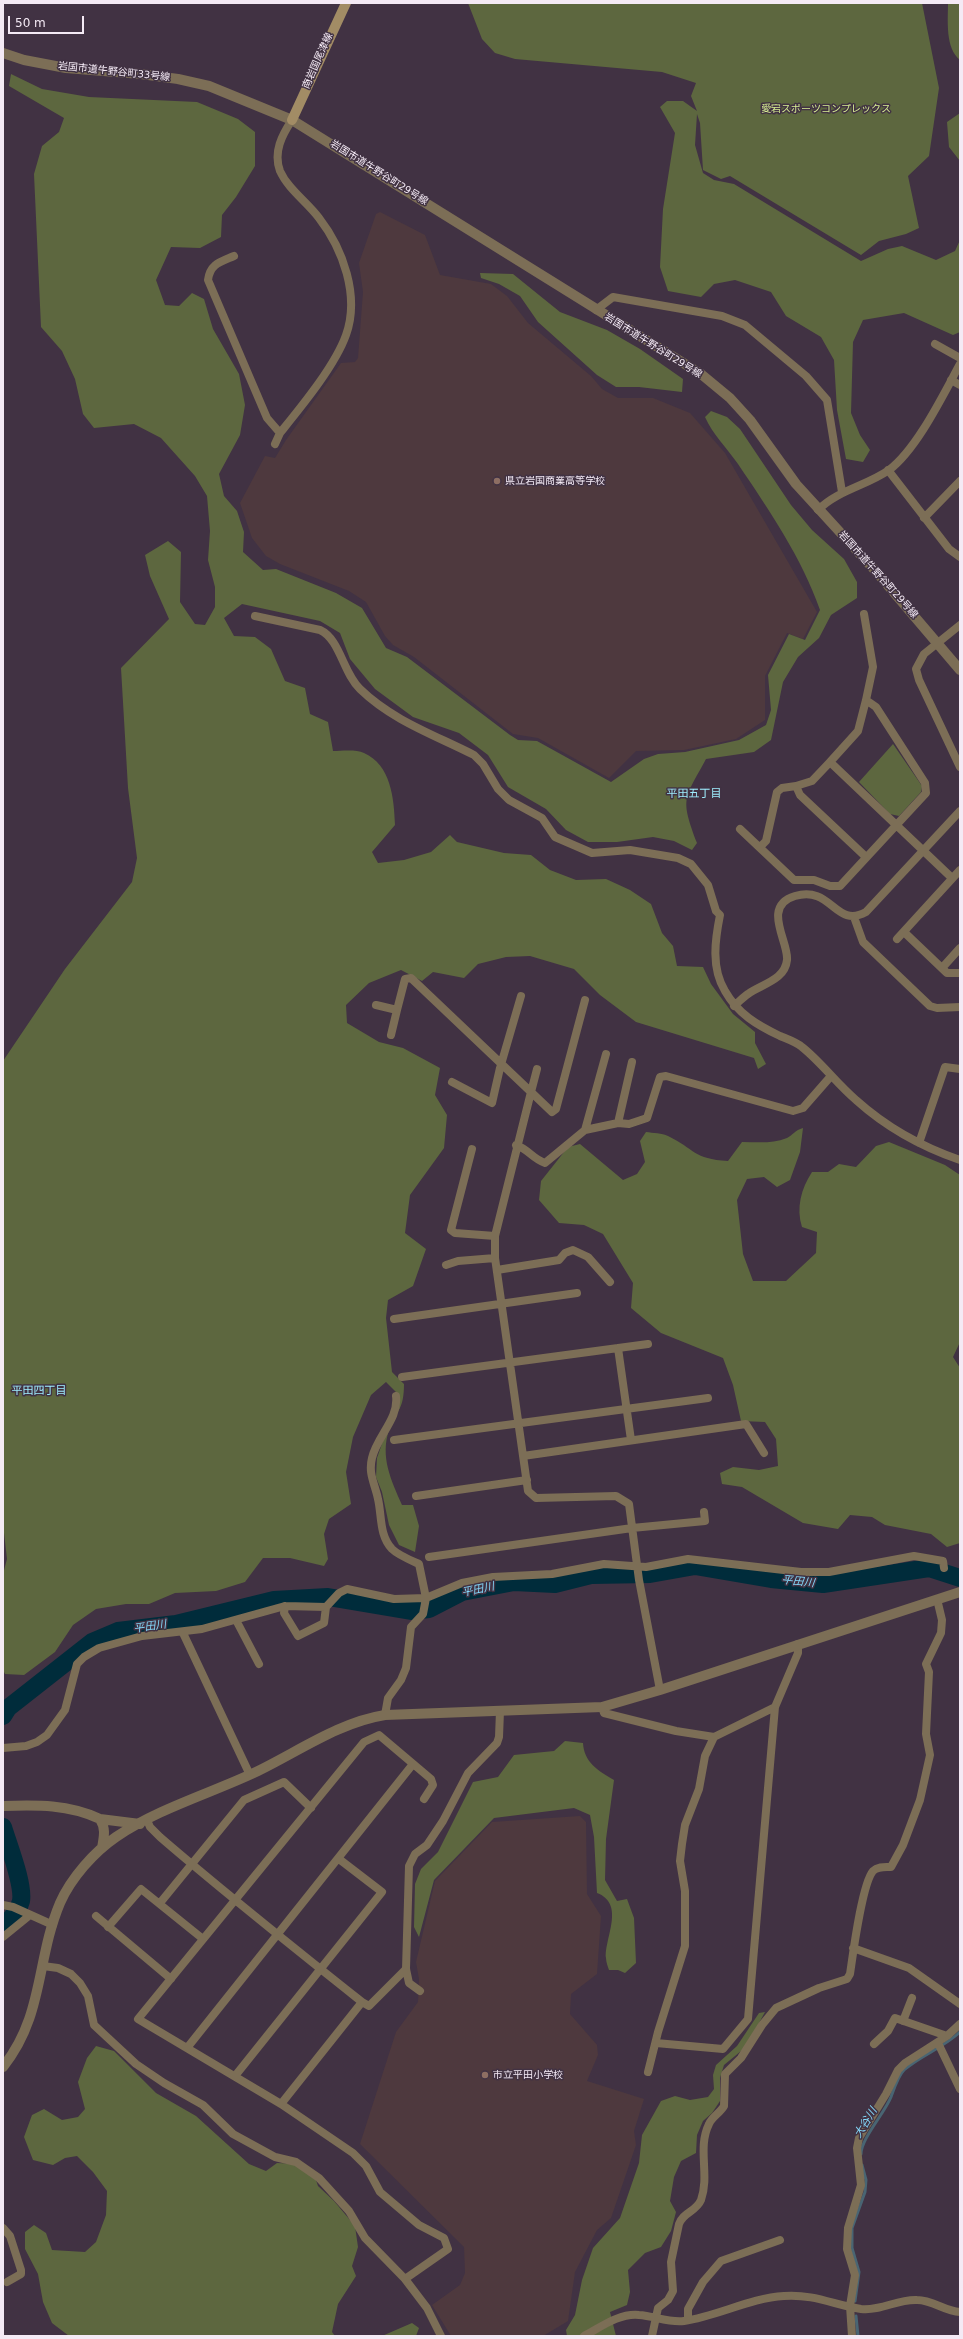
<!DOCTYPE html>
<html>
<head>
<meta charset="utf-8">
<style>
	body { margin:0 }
	#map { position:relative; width:963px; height:2339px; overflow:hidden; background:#413243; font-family:"DejaVu Sans",sans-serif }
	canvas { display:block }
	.frame { position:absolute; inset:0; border:4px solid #f4eaf5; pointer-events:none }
	.scale { position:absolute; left:8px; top:16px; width:76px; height:18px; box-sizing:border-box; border:2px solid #f4eaf5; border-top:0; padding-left:5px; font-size:12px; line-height:14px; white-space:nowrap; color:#f4eaf5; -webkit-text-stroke:3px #413243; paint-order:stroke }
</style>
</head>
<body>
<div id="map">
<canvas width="963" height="2339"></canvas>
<div class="frame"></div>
<div class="scale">50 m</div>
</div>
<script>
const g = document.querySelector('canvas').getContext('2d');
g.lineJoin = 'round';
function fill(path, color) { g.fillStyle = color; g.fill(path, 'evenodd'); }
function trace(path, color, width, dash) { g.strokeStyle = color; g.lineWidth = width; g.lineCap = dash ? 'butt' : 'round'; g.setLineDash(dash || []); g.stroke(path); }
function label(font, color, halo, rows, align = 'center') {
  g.font = font + ' "DejaVu Sans","Noto Sans JP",sans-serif'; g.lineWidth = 3; g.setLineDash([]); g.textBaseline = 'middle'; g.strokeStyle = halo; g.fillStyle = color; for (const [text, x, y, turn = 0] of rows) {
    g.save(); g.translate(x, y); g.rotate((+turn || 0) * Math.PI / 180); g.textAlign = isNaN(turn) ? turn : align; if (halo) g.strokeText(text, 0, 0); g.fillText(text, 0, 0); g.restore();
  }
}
fill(new Path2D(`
	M380,212L425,235L440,275L491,284L507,296L528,323L591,376L602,389L618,398H653L690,413L725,453L817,612L803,639L787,633L765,676V720L736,739L684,750L636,751L609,778L538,738L513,734L414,657L393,645L385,636L366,602L349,591L280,564L266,556L252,538L240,503L265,456L275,458L286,440L341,363L355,362L358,358L363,292L359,263L376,214Z
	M580,1816L586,1822L587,1894L601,1916L597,1974L571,1994L570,2014L597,2045L598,2055L587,2081L644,2099L634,2131L636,2145L611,2218L597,2230L575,2272L568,2321L543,2336H451L432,2305L460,2285L465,2273L464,2247L360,2144L396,2032L418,2002L419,1979L416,1962L435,1881L492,1822Z`), '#4e393e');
fill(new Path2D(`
	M468,3H922L939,88L929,156L908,176L919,228L906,234L879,241L861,255L730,176L721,179L703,170L700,123L697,114L695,145L703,173L714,180L734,184L861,261L888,249L902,246L936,260L955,251L960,240V332L953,335L904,313L863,320L853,342L851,413L860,435L870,450L863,462L846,459L837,410L834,360L821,337L786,316L771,292L735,280L714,284L701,297L668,291L660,267L663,209L675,133L660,107L667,101H683L697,111L691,96L696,83L662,72L515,59L495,53L482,39Z
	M948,3H960V60C945,48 948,20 948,3Z
	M11,74L42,89L89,97L197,102L238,119L255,132V166L236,197L222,215L221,237L200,248L171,247L156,280L165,305L179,306L192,293L204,299L213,329L239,374L245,405L240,435L219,474L224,496L237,511L244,532L243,552L263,570L276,569L336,593L362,608L386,648L407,657L510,735L518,740L537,741L611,782L644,759L658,754L685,752L739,740L766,725L771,710L768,675L789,634L805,640L820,610C802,558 769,510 738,464C727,448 713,435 705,417L711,411L727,417L740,429L791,505L812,530L844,559L857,582V598L831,615L819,638L798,657L783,682L771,740L754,752L706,759C684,800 680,797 697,843L692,850L674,841L653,837L617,842H588L566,830L546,809L508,787L488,755L459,733L413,717L375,689L350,659L340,633L320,621L242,604L224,618L234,636L255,637L271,649L285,681L305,688L310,714L328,722L333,751C341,751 356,749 364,753C391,765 394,798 395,825L372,852L378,863L404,860L431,852L450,835L457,842L504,853L531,855L550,870L576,880L606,879L630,890L651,904L662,933L673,946L677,966L703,967L711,984L733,1014L755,1032V1043L766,1064L758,1069L754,1058L636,1022L600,995L574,969L530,956L506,957L478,964L464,978L433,972L422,981L401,970L369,983L346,1005L347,1023L379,1042L403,1048L440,1068L435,1095L447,1115L444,1148L410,1195L405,1233L426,1249L413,1286L388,1300L386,1318L392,1372L404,1384C404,1410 397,1409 389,1430C380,1457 391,1480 402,1505H413L419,1526L415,1552L399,1545L389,1525L382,1492L376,1477L377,1458L399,1395L386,1382L371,1395L353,1437L346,1472L351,1504L329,1519L324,1534L328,1559L324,1566L290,1558H263L245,1582L216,1591L175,1593L149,1604H126L96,1609L73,1625L55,1652L24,1675L5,1674L3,1670V1574L7,1559L3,1524V1061L65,969L132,882L137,858L128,788L121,668L169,619L150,576L145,555L168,541L181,552L180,602L195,624L205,625L215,607V587L208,560L210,531L207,496L195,476L161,438L134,424L94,428L83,414L75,379L62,351L41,327L34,174L42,146L59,132L64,118L9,86Z
	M960,113V161L949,147L947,122Z
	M480,273L513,274L560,312L607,330L640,349L683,379L682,392L639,387H616L597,375L538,322L520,296L499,284L481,278Z
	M893,744L922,786L921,792L899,816L890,814L859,782Z
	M803,1128L800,1152L790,1180L777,1187L764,1177L747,1179L737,1200L743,1254L753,1281H786L816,1253L817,1232L802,1227C796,1208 801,1189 812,1172H828L839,1164L856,1167L876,1146L889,1142L945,1165L960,1175V1342L953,1357L960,1368V1543L947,1547L931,1534L885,1525L872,1517L850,1515L838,1529L803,1523L742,1487L722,1484L720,1473L733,1467L759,1470L778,1466L776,1439L765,1422L741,1421L733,1385L723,1358L661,1333L631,1308L633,1283L603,1234L584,1225L559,1223L539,1200L541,1181L568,1147L580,1144L623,1180L637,1174L645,1162L640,1141L646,1132C653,1133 662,1133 668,1136C695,1149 693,1159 728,1161L742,1142C758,1142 772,1144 787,1138C793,1135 795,1130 803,1128Z
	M565,1741L583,1743C584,1762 598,1771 614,1780L606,1839L605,1880L617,1901L627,1899L634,1918L636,1963L625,1973L618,1970H609C608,1967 606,1962 606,1958C604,1939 626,1904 597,1893L594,1837L590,1815L574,1808L494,1818L434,1880L419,1937L414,1927L415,1884L421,1869L438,1852L473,1782L498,1777L514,1755L554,1751Z
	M765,2012L746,2047L724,2065L720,2078V2101L712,2113L703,2121L697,2135L696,2153L681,2161L674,2177L670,2201L676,2212L671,2231L661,2247L645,2253L628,2270L630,2292L627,2305L610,2312L616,2336H567L566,2330L575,2315L582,2280L593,2248L620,2218L639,2163L642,2135L661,2101L675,2096L690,2100L708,2097L714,2089L713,2075L716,2065L737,2046L759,2013Z
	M96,2046L114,2051L156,2093L196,2116L249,2164L266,2171L277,2163L297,2164L315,2177L318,2186L334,2201L355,2226L358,2247L352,2266L356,2276L338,2304L332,2332L335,2336H69L52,2323L43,2302L38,2274L25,2249V2232L34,2225L46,2233L52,2250L85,2252L96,2242L106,2215L107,2191L93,2172L77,2156L65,2158L53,2165L33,2160L24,2137L32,2115L44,2109L62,2120L78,2117L85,2109L78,2082L87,2058Z
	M412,2323L419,2328L416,2336H382Z`), '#5d673f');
trace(new Path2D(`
	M861,2154C861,2139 884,2114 891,2097C894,2089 898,2076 904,2070C921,2055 943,2048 960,2032
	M855,2301L859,2272L852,2248V2228L865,2192L866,2180L862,2165
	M856,2316L858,2336`), '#496573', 3);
trace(new Path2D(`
	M3,1716L8,1708L92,1642L118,1631L176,1624L274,1600L328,1597L411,1611L429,1609L462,1592L514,1582L555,1584L591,1575L650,1574L695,1566L771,1579L823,1584L929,1568L960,1578
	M3,1827C8,1844 24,1884 21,1901C19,1910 10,1920 3,1926`), '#002c3b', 18);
trace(new Path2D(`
	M234,256C220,262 210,264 208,280L267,418L280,433
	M596,310L613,297L722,316L745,325L806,376L827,400L842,492
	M935,344L960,358
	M951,380L960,385
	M275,444L280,433C301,407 335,366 346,335C360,296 343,249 319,218C307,202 288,189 280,171C273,152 282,135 292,120
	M888,470L949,549L960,557
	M818,510C838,490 866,486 889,470C917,449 943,395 960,364
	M924,518L960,481
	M864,614L873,667L866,700L858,731L830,762L952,878
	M255,616L320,630C340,639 343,673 360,689C393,721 435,735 474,755L483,764L498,789L509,800L542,818L555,837L592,853L630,850L678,858L691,864L708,885L716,911L720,915C715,940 711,968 725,991C738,1014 757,1025 780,1036C787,1039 796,1042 802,1047C821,1062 837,1084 856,1100C886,1127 922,1147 960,1160
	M960,625L924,654L916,669L919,680L960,767
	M796,786L812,781L830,762
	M740,829L794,880H814L830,886H840L926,793L925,783L876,707L866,700
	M760,847L766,841L777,792L782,788L796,786L800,795L866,857
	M854,917L863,942L930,1006L937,1008L960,1007
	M904,932L947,973H960
	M897,939L960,870
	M942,968L960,948
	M376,1005L397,1010L391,1035
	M734,1006C739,1002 743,997 748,994C762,984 785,980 787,960C789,942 761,906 795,896C832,885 835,929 866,912L960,811
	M397,1010L405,979L411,978L531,1092L495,1236V1258L528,1491L536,1498L616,1496L629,1504L639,1580L660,1690
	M537,1069L531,1092L552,1112L556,1109L585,1000
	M452,1082L492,1103L500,1068L521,996
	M618,1123L629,1124L647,1118L660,1077L666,1076L793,1111L803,1108L831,1076
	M585,1130L606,1054
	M919,1143L945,1067L960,1069
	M516,1145C528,1149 533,1159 545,1163L585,1130L618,1123L632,1062
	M472,1149L451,1230L455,1233L495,1236
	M446,1265L458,1261L495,1258
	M497,1270L559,1260L565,1253L573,1250L588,1257L610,1282
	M394,1319L577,1293
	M618,1348L631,1440
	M402,1377L648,1344
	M394,1440L708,1398
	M523,1456L746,1424L764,1453
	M416,1496L527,1480
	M429,1557L632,1528L705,1521L704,1512
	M285,1606L284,1613L298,1636L324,1623L326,1607
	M236,1620L259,1664
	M183,1633L250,1775
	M602,1707L604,1713L676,1731L714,1737
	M385,1715L388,1698L401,1680L406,1668L411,1627L423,1614L426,1598L419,1564C410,1560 398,1555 392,1549C379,1535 382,1516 378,1499C375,1484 368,1474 372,1458C377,1436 399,1419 396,1396
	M3,1748L26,1746L37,1742L47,1735L65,1710L77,1664L84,1657L99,1648L142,1636L202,1629L285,1606L326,1607L339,1593L347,1589L394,1599L426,1598L462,1583L493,1577L552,1574L604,1564L646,1567L688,1559L801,1572H829L914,1556L943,1561L944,1568
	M147,1820L150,1827L160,1837C226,1894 294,1948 362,2002L369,2006L406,1969
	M160,1903L244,1800L284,1782L311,1808
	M3,1905L13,1907L53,1925
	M96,1916L171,1979
	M108,1927L141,1889L203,1939
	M3,1937L30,1915
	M853,1948L909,1968L960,2004
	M43,1966L58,1968L71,1974L80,1983L88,1996L94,2025L136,2064L164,2083L203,2105L233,2134L275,2157L296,2162L319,2178L349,2211L365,2238L405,2279L427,2308L441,2336
	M420,1991L409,1983L406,1969L409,1866L415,1854L427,1845L443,1821L468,1773L497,1743L499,1737L500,1711
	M903,2021L912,1998
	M656,2043L723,2049L748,2019L775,1707L798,1653V1644
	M938,2043L960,2089
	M874,2044L888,2031L895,2018L947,2036
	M187,2048L413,1764
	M648,2072L658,2032L685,1946V1891L680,1861L682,1844L685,1825L699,1789L705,1756L714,1737L775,1707
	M235,2076L382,1892L339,1859
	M281,2104L362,2002
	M3,2228L10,2236L21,2270V2274L7,2282
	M405,2279L448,2249L444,2238L419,2225L380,2192L366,2166L353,2153L281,2104L138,2019L364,1742L379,1735L431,1779L433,1785L424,1799
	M688,2320V2309L703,2282L721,2261L780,2240
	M584,2336C601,2327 619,2313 639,2315C654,2316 669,2323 684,2321C718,2316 750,2298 784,2296C815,2294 834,2305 861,2309C882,2311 897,2299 917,2300C933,2300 944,2311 960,2312
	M652,2336L658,2308L668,2300L673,2291L671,2262L679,2224C683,2212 696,2212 701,2200C710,2175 697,2148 709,2124C712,2117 720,2113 724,2106L725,2074L741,2058L762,2025L776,2008L819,1988L847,1979L850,1974C853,1954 862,1884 873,1871C878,1866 885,1867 891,1867L903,1845L920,1800L930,1755L926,1734L929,1672L926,1664L941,1633L942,1620L937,1599
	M852,2336L850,2306L855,2275L847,2249L848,2228L861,2185L857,2148L859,2138L886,2094L898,2070L905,2063L947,2036L960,2024`), '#7c6e56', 8);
trace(new Path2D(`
	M3,53L24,60L66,68L141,74L178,79L209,86L292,120L701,374L730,398L750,420L796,484L880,576L960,670
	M3,1806C37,1805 68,1804 100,1819
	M102,1848C104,1836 106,1829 100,1819L140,1824
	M3,2067C44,2016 36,1960 60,1903C71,1878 94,1852 116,1837C159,1808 212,1793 258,1771C299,1751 340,1722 385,1715L602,1707L660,1690L960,1592`), '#7c6e56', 10);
trace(new Path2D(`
	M292,120L346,3`), '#a28c65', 10);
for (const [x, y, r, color] of [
	[497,481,4,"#8d6e63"],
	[485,2075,4,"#8d6e63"]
]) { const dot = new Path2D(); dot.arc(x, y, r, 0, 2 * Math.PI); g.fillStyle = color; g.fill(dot); trace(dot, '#413243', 1.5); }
label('10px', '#f4eaf5', '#413243', [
	["南岩国尾津線",318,61,-66],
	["岩国市道牛野谷町33号線",114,72,6],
	["岩国市道牛野谷町29号線",379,173,32],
	["岩国市道牛野谷町29号線",653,346,32],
	["岩国市道牛野谷町29号線",878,575,48]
]);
label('10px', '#d8ef93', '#413243', [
	["愛宕スポーツコンプレックス",826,109]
]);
label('10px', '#f4eaf5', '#413243', [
	["県立岩国商業高等学校",505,481],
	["市立平田小学校",493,2075]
], 'left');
label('11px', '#9eecfd', '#413243', [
	["平田五丁目",694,794],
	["平田四丁目",39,1391]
]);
label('italic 11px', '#84d9fb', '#413243', [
	["平田川",798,1582,6],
	["平田川",478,1590,-12],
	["平田川",150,1627,-8],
	["大谷川",866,2123,-58]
]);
</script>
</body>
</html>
